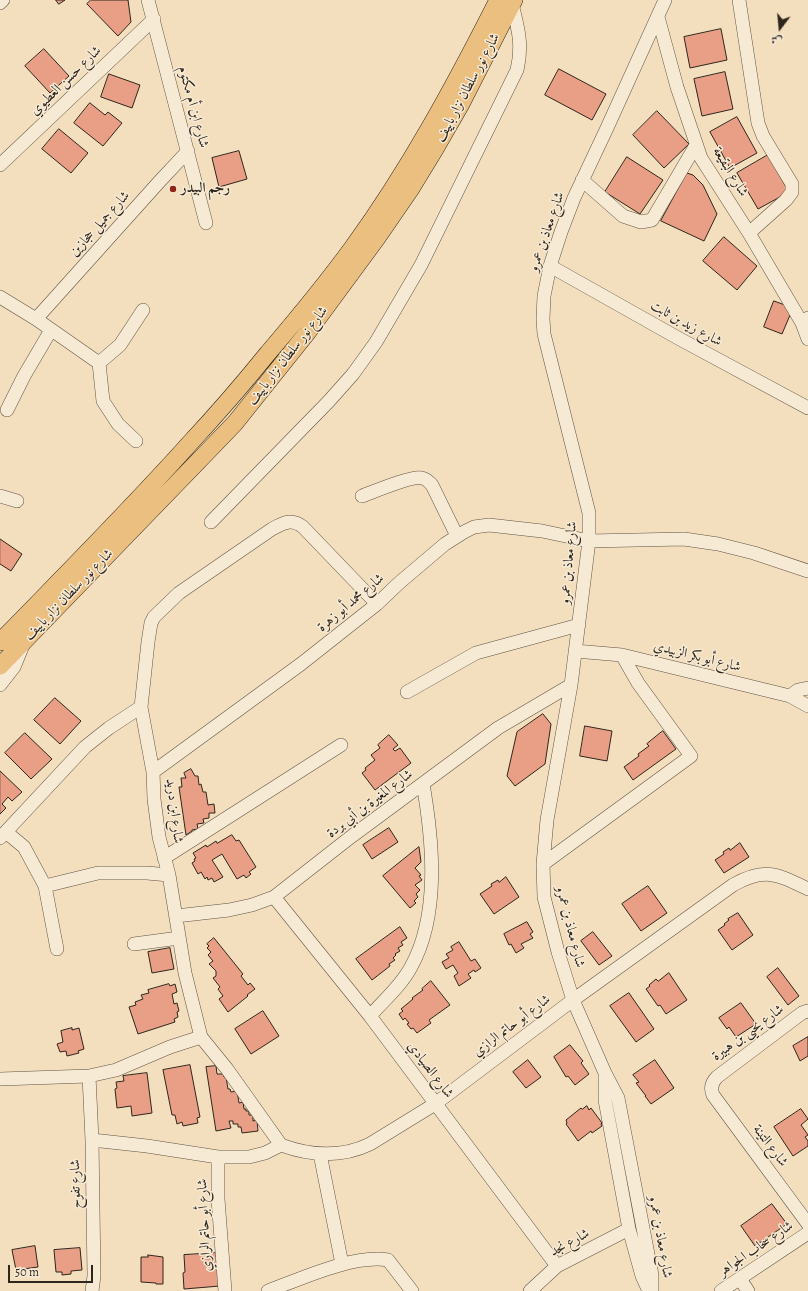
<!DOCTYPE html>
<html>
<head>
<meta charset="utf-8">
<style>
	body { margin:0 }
	#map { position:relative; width:808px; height:1291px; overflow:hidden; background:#f3debe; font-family:Alegreya,Amiri,serif }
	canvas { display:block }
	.north { position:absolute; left:760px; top:8px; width:40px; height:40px; -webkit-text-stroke:3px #f7ead5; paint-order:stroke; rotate:196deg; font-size:11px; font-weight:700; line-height:16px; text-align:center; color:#2e251c }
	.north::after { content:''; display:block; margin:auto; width:14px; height:18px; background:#2e251c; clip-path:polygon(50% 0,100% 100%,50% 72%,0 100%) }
	.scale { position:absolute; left:8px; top:1265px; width:85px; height:18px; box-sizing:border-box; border:2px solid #2e251c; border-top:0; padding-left:5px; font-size:12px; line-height:14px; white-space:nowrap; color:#2e251c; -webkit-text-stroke:3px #f7ead5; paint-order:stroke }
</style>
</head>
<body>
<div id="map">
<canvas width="808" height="1291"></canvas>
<div class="north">ش</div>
<div class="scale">50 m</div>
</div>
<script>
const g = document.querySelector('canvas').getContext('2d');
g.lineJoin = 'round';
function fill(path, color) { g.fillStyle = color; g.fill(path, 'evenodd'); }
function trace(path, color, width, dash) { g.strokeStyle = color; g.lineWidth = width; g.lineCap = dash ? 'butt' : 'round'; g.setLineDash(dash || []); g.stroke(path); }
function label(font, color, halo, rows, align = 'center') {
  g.font = font + ' Alegreya,Amiri,serif'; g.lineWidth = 3; g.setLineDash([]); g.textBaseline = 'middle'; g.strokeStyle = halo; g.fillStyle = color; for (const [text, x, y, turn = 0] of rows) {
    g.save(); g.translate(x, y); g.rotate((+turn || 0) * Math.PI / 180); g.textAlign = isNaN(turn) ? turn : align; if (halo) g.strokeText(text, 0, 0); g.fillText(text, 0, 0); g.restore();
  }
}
const building = new Path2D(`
	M56,0H65L59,4Z
	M91,0H128L131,22L118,36L87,4Z
	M721,29L727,60L690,68L684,37Z
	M44,49L69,76L50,93L25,66Z
	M559,69L606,94L592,120L545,95Z
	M725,72L733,109L702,116L694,79Z
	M109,74L140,85L132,108L101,97Z
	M90,103L105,115L108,112L122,123L103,146L74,123Z
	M657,111L689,144L664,168L633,135Z
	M737,117L757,153L730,168L710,132Z
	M59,129L88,153L71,173L42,149Z
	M239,151L247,179L219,187L212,158Z
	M768,155L789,192L758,209L737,173Z
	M627,157L663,180L640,214L605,192Z
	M687,173L693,175L703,185L717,214L704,241L661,221Z
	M724,237L757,266L737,290L703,261Z
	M774,301L793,308L782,334L764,327Z
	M0,539L22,554L11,571L0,564Z
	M55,698L81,721L60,744L34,720Z
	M543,714L551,724L545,764L515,786L507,776L517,732Z
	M585,726L612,731L607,761L580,756Z
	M663,731L676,749L633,780L624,767L639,756L638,754L649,746L647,744Z
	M25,733L52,759L31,779L5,753Z
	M389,735L398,745L393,749L395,751L400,748L411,763L375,790L362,773L366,770L365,768L375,760L371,755L380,748L378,745Z
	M191,769L195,776H198L199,785L201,784L203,792H206L208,805L214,804L215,813H209V818L203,819L204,823L197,824L198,829L192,830V831L186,835L179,787H182L181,778H186L184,773Z
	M0,771L22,792L12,801L8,797L2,804L6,808L0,814Z
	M389,828L398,842L372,859L363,845Z
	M232,835L236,841L239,840L256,867L249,872L251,874L246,878L244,875L237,879L222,854L212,860L223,877L214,882L212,878L208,880L207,877L205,879L201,872L198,874L192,863L195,861L194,859L196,858L193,853L206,845L207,847L216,841L217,843Z
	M740,843L749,857L724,873L715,860L724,854L723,852L729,848L730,850Z
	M419,847L421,862L415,868L421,875L419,876L422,880L415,885L420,890L416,894L418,897L414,901L416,903L410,908L383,876Z
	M506,877L519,897L494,914L480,894L492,886L491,884L498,880L499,882Z
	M648,886L667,913L641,931L622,904Z
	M738,913L753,935L732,950L718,930L725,925L724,924L729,920L728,919Z
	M527,922L533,932L530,934L533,938L521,944L524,948L516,953L511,944L509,945L504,934Z
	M400,927L407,938L401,942L403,945L398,948L400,951L395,954L396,955L393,958L395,960L389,964L390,966L372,980L356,959Z
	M593,932L612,956L599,965L581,941Z
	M214,938L243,974L241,976L248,985L250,983L255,989L247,995L248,996L228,1012L219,999L223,996L218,989L220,987L213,978L216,976V971L209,964L213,961L208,955L211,952L207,948L209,946L207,944Z
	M459,942L471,961L475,959L481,968L475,972L474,970L468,974L471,978L459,986L454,976L458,973L453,965L446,969L442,962L449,958L446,954L453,950L451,947Z
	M170,948L174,969L152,973L148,952Z
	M778,968L799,996L788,1005L767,977Z
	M669,973L687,1000L666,1014L660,1005L658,1006L646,989L650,986L649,985L656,979L658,981Z
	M431,981L450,1005L429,1020L431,1023L417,1033L413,1028L411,1029L407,1024L409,1023L405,1018L403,1020L399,1014L403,1011L401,1009L413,999L412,998L423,990L422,989Z
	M169,984L170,986L175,984L177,992L172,994L174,1004L177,1003L179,1011L177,1012L178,1017L174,1019L175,1022L138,1034L129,1007L136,1005L135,1002L143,999L141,995L149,993L148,990Z
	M629,993L654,1029L636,1042L610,1006Z
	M741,1003L756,1024L736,1037L729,1027L727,1029L719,1018Z
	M263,1011L279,1036L251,1054L235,1029Z
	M72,1028V1030L79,1028L84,1049L78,1051L79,1053L67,1056L66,1051L60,1052L57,1044L63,1042L61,1031Z
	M808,1037V1056L800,1061L793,1046Z
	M570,1045L583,1061L581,1063L589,1074L575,1085L568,1076L566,1077L554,1057Z
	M528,1060L541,1077L526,1088L513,1072Z
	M655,1060L674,1088L651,1104L645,1096H646L636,1083L639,1082L633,1075Z
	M190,1065L200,1117L197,1118L198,1123L183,1126L182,1122L177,1124L175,1115H172L163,1070Z
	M216,1066L217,1074H223L224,1077H226L228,1089H230L231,1092L237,1091L239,1103L243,1102L244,1109H246V1111H249V1115H253V1121L257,1120L258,1131L242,1133L241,1127H238V1124H233V1121H229L231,1128L216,1131L206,1067Z
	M147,1073L152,1113L132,1116L131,1106L117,1108L115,1089L117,1088L116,1082L124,1081L123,1076Z
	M587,1106L589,1110L591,1108L602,1123L601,1124L602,1126L592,1133L591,1131L578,1141L566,1124L567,1123L566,1120L581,1108L582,1109Z
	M801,1109L808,1119L801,1125L808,1135L805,1137L808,1141V1146L793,1156L774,1127Z
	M772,1204L787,1224L755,1246L741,1226Z
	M35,1246L38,1267L16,1270L12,1250Z
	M80,1248L82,1270L71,1271V1274L62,1275V1272H56L54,1250Z
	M216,1253L220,1286L184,1289L183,1273L185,1272L184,1255Z
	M148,1255L163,1257V1284H156V1283L141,1282V1257H148Z`);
fill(building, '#e89f85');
trace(building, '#2e251c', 1);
const minor = new Path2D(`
	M148,0L206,223
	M739,0L758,123L763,136L792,184V192L786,200L749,233
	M0,3L3,0
	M658,17L677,87L701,158L749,233L802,323L808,318
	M0,165L154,19
	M582,180L623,216L641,222L652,220L696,145
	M550,266L678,338L808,408
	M0,297L36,319L99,363L120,345L143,310
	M36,319L159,182L188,151
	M802,323L808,339
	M99,363L103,401L118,424L136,441
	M7,410L24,376L51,330
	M0,496L17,501
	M362,496C373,492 413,475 422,478C427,479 429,482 432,485L457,536
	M211,522L329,401L353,374L376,342L421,265L517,70C523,45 518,28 512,4
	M575,651L622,655L790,696L808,706
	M0,685L14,667L23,645
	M407,692L476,653L579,625
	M790,696L798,690L808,688
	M153,772L301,664L377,604L399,583L445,544L464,532L474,527L489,525L542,531L589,541L684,539L718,544L754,553L808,571
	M6,832L24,847L45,886L57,949
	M0,838L85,747L109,728L141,707
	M164,858L341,745
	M543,864L691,756L638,683L622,655
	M45,886L98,873H147L169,875
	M274,897L370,1016L557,1266
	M176,916L229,910L252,905L274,897L352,836L498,728L571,685
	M134,944L179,938
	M808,1011L802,1013L717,1077C712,1082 710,1088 713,1095L808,1224
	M370,1016C384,1000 401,986 411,967C440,915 433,841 423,784
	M605,1075V1100L629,1229L642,1276L649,1291
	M89,1076L92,1140L94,1276L92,1291
	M0,1079L89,1076L116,1070L170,1047L201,1037
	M92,1140L147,1146L218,1157H249L265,1153L281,1145C311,1156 341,1158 370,1144L435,1104L573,1000L733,885C765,867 777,874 808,889
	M281,1145L227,1069L201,1037L185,973L169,875L159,837L154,799L153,772L141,707L148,642L151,623L154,617L179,593L272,529C283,523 291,518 303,527L377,604
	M320,1154L342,1264
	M218,1157V1199L225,1291
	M740,1279L748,1291
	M268,1291C300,1279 354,1254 388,1260L412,1291
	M530,1291L557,1266L629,1229
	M652,1291V1275L618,1098L605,1073L573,1000L558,952L544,897L543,864L547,820L571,685L589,541V513L544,334L543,319L544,296L550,266L561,232L574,198L607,128L665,0
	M721,1291L808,1233`);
const major = new Path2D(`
	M0,642C64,576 129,511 190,443C217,414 243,384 268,353C297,319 326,284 353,247C409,170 455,85 498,0
	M0,666L209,450L235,423L307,333L377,238L410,190L435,149L461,104L514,0`);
trace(minor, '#5f5344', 14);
trace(major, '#2e251c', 18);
trace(minor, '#f7ead5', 13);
trace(major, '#eabf7f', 17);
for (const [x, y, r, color] of [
	[173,189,4,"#8f2418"]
]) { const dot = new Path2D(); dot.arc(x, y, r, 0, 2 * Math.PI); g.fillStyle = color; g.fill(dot); trace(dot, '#f7ead5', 1.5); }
label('14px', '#2e251c', '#f7ead5', [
	["شارع حسن العطيوي",66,81,-44],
	["شارع نور سلطان نزار باييف",468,88,-62],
	["شارع ابن أم مكتوم",193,107,75],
	["شارع البقيعة",730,172,59],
	["شارع جميل حجازين",100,224,-48],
	["شارع معاذ بن عمرو",547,232,-71],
	["شارع زيد بن ثابت",686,324,29],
	["شارع نور سلطان نزار باييف",288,356,-52],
	["شارع معاذ بن عمرو",569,563,-85],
	["شارع نور سلطان نزار باييف",69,595,-46],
	["شارع محمد أبو زهرة",351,603,-40],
	["شارع أبو بكر الزبيدي",697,657,14],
	["شارع المغيرة بن أبي بردة",370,804,-37],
	["شارع ابن دريد",174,811,83],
	["شارع معاذ بن عمرو",570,927,76],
	["شارع أبو حاتم الرازي",512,1026,-37],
	["شارع يحيى بن هبيرة",748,1033,-36],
	["شارع الصيادي",430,1070,53],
	["شارع التينة",770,1146,53],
	["شارع تفوح",76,1184,-91],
	["شارع أبو حاتم الرازي",205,1225,-93],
	["شارع معاذ بن عمرو",660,1237,80],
	["شارع نجد",570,1243,-29],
	["شارع سحاب الجواهر",756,1249,-34]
]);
label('bold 14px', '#2e251c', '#f7ead5', [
	["رجم البيدر",181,189]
], 'left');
</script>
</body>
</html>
